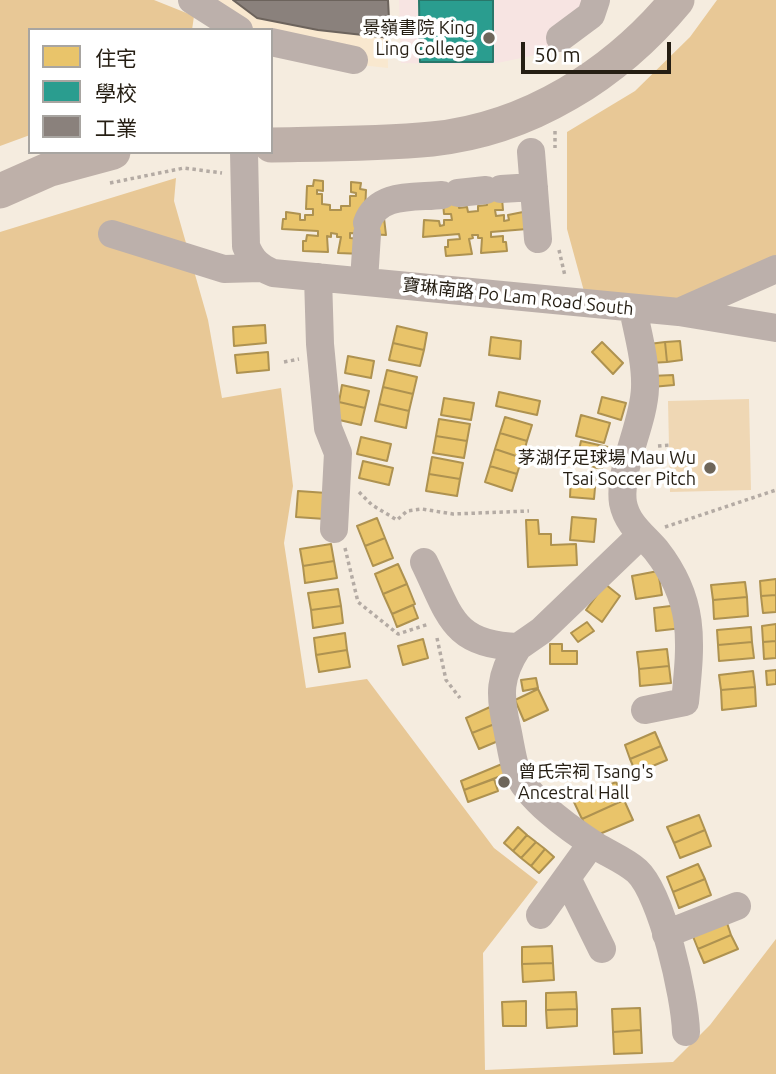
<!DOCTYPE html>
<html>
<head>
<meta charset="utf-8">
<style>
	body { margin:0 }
	#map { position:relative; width:776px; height:1074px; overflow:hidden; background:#f5ecdf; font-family:Ubuntu,"Noto Sans TC",sans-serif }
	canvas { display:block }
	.legend { position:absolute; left:28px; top:28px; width:245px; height:126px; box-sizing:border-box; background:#fff; border:2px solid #a8a5a1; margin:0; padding:9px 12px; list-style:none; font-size:21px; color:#251e13 }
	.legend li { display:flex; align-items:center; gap:14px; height:35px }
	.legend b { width:35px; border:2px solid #a8a5a1 }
	.scale { position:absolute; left:521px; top:42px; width:150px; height:32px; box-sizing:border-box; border:4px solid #251e13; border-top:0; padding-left:9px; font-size:21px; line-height:24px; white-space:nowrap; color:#251e13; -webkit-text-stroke:5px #fff; paint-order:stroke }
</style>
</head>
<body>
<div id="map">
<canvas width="776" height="1074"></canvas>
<ul class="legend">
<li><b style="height:19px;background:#e9c46a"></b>住宅</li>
<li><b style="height:19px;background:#2a9d8f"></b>學校</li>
<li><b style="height:19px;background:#8a817c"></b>工業</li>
</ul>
<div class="scale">50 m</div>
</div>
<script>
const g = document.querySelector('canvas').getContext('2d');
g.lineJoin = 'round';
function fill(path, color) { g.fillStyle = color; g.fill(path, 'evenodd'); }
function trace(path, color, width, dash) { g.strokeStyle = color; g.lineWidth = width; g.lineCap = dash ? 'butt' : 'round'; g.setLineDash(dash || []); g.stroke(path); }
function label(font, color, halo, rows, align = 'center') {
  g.font = font + ' Ubuntu,"Noto Sans TC",sans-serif'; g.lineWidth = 7; g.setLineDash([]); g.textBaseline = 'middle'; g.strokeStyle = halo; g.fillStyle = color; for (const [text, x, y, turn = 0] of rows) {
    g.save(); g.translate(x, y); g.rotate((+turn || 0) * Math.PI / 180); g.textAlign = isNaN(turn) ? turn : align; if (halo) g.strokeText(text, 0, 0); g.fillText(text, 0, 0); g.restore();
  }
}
fill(new Path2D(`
	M187,0H387L388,68L271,55V30H226Z`), '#f9e8cf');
fill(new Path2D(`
	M399,0H583L564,49L488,65L401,63Z`), '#f7e4e2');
fill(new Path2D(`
	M749,399L751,490L670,492L668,401Z`), '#efd7b4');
fill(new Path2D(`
	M0,0H154L194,16L192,30H30V135L0,146Z
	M717,0H776V257L674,302L585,295L567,229V132L635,91L690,37Z
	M176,178L174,201L208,320L222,398L281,388L293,486L284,543L306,688L367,679L494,848L538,882L483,953L485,1070L673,1062L710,1025L776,939V1074H0V232Z`), '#e8c896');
const homes = new Path2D(`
	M314,180L323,181V191L317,190V194H322V204L330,205V210H341V206H350V196H356V193L351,192V182L361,183L360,189L366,190L365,212L384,218L386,235L350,233V238L361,239L363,254L338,253L341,237H337V234L331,233V237L327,236L328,252L303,251V241H306L307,235L318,236V231L282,229L283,219H286V212L300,214V220H305V215H313V209H306L307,186H313Z
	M501,187L503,210H495L496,216L504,215V221L509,220L508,215L523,212L527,229L491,232V237L503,236V242H506L507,251L481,253L482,238H478V235H472L473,238L469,239L472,254L446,256L445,247H448V240L460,239L459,234L423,237L424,220L439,221L440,226L444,225V220H452L451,214H444L442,192L458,197L459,208L467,207L468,212L478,211V206L487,205L486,195Z
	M265,325L266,343L234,346L233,327Z
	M397,326L427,333L424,350L393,343Z
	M491,337L521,341L520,359L489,355Z
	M680,341L682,360L667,362L665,342Z
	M602,342L623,363L613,374L592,352Z
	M665,342L667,362L650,363L649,344Z
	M393,343L424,350L420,366L389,360Z
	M268,352L269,370L237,373L235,355Z
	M348,356L374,361L371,378L345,373Z
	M387,370L417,377L413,394L383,387Z
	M673,375L674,385L652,387L651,376Z
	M342,385L369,391L365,408L339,402Z
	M383,387L413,394L409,411L379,404Z
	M499,392L540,401L537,415L496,406Z
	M602,397L626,403L621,420L598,413Z
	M444,398L474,403L471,420L441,415Z
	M339,402L365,408L361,425L335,419Z
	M379,404L409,411L406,428L375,421Z
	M581,415L610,423L604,443L576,436Z
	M505,417L532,425L527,441L500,433Z
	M439,419L470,424L467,441L436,436Z
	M500,433L527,441L522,458L495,449Z
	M436,436L467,441L464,458L433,453Z
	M361,437L391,444L387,461L357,454Z
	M581,441L608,447L602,469L576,463Z
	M495,449L522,458L517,474L490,466Z
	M432,457L463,463L460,479L429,474Z
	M363,461L393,468L389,485L359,478Z
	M490,466L517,474L512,491L485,482Z
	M429,474L460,479L457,496L426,491Z
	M571,475L596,477L594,499L570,497Z
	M298,491L327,493L325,519L296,517Z
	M572,517L596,519L594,542L570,540Z
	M377,518L385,538L365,546L357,526Z
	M526,520H538L539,534H551V545L576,544L577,565L528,567Z
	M385,538L393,558L373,566L365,546Z
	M331,544L334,561L303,566L300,549Z
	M334,561L337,578L305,583L303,566Z
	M398,564L407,584L383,594L375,574Z
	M658,571L662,595L636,599L632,576Z
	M776,579V595L761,596L760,581Z
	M745,582L747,597L713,600L711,585Z
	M407,584L415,604L392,614L383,594Z
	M605,584L620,596L602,622L586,610Z
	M338,589L341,606L311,610L308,593Z
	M776,595V612L763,613L761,596Z
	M747,597L748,616L714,619L713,600Z
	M413,605L418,618L397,627L392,614Z
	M679,605L682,628L656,631L654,608Z
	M341,606L343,623L313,628L311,610Z
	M587,622L594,631L578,642L571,633Z
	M776,624V641L763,642L762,626Z
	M751,627L752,642L718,645L717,630Z
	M345,633L347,650L316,655L314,638Z
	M423,639L428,658L403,665L398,646Z
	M776,641V658L764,659L763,642Z
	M752,642L754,658L719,661L718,645Z
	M550,644H562V651H577V664H550Z
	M667,649L669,666L639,669L637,652Z
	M347,650L350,667L319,672L316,655Z
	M669,666L671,683L640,686L639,669Z
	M776,670V684L767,685L766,671Z
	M753,671L755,687L721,690L719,675Z
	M536,678L538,688L523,691L521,680Z
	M755,687L756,706L722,710L721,690Z
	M538,689L548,710L524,721L515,700Z
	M490,707L497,723L472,733L466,718Z
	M497,723L503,739L479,749L472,733Z
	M655,732L661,746L630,759L625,745Z
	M661,746L667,760L636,773L630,759Z
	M502,764L506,774L464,790L461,781Z
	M494,779L498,791L468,802L464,790Z
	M616,782L624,800L582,819L573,800Z
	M624,800L633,820L590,838L582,819Z
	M699,815L705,830L674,843L667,827Z
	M518,827L527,835L513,851L504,843Z
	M705,830L711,846L680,858L674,843Z
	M527,835L536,842L521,858L513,851Z
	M536,842L545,849L531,866L521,858Z
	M545,849L554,857L539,873L531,866Z
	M698,864L705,879L673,892L667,877Z
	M705,879L711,895L679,908L673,892Z
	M726,920L731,935L698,949L692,934Z
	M731,935L738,949L704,963L698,949Z
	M552,946L553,963L522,964V947Z
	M553,963L554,980L523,982L522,964Z
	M576,992L577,1009L546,1010V993Z
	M526,1001V1026H503L502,1002Z
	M640,1008L641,1030L613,1032L612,1009Z
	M577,1009V1026L547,1028L546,1010Z
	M641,1030L642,1053L614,1054L613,1032Z`);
fill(homes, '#e9c46a');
trace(homes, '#ae9250', 2);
const schools = new Path2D(`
	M419,0H493V62H420Z`);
fill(schools, '#2a9d8f');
trace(schools, '#28776a', 2);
const industry = new Path2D(`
	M233,0H388L390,38L318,30L257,18Z`);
fill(industry, '#8a817c');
trace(industry, '#6c635c', 2);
trace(new Path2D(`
	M555,131V148
	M110,183L184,168L222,173
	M559,250L565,276
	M284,362L299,359
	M658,446L670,445
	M359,492L372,505L397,520L407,511L422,509L453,514L529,511
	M665,527L776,490
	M345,548L358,602L398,634L429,624
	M437,638L446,680L460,698`), '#b4aba4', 3.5, [3.5, 3.5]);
trace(new Path2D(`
	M192,0L239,30
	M560,38L591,15L596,0
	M271,42L354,60
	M244,152L246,246C252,261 259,267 273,273L679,312L776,328
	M531,152L538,239
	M501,189L534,187
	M458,193L486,190
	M367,223C378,192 415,198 442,195
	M112,234L224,269L261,268
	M318,277L320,344L328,428L338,453L334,529
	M364,281L367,234
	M633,309C638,334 646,362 645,388C644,424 618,469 623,503C627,524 643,535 656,550C696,601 691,642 685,702L645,710
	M679,312L776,269
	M424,562C450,615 452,645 518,647L541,631L641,535
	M518,647C499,676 499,695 507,728C510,742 512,757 516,770C527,799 570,829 596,846C609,854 626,861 637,871C662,894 685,997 686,1032
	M567,878L602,949
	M540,915L592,843
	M666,934L737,906`), '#bcb0ab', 28);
trace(new Path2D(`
	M271,145C325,144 379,144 432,139C529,129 616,74 677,0
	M0,191L50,169L113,152`), '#beb0a9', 35);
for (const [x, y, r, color] of [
	[489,38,7,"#6e665a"],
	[710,468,7,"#6e665a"],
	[504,782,7,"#6e665a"]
]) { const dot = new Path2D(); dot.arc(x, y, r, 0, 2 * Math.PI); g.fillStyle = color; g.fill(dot); trace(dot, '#fff', 2.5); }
label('18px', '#251e13', '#fff', [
	["景嶺書院 King",475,28],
	["Ling College",475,49],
	["茅湖仔足球場 Mau Wu",696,458],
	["Tsai Soccer Pitch",696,479],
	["曾氏宗祠 Tsang's",518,772,"left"],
	["Ancestral Hall",518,793,"left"]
], 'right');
label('18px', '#251e13', '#fff', [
	["寶琳南路 Po Lam Road South",518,297,6]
]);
</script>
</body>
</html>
